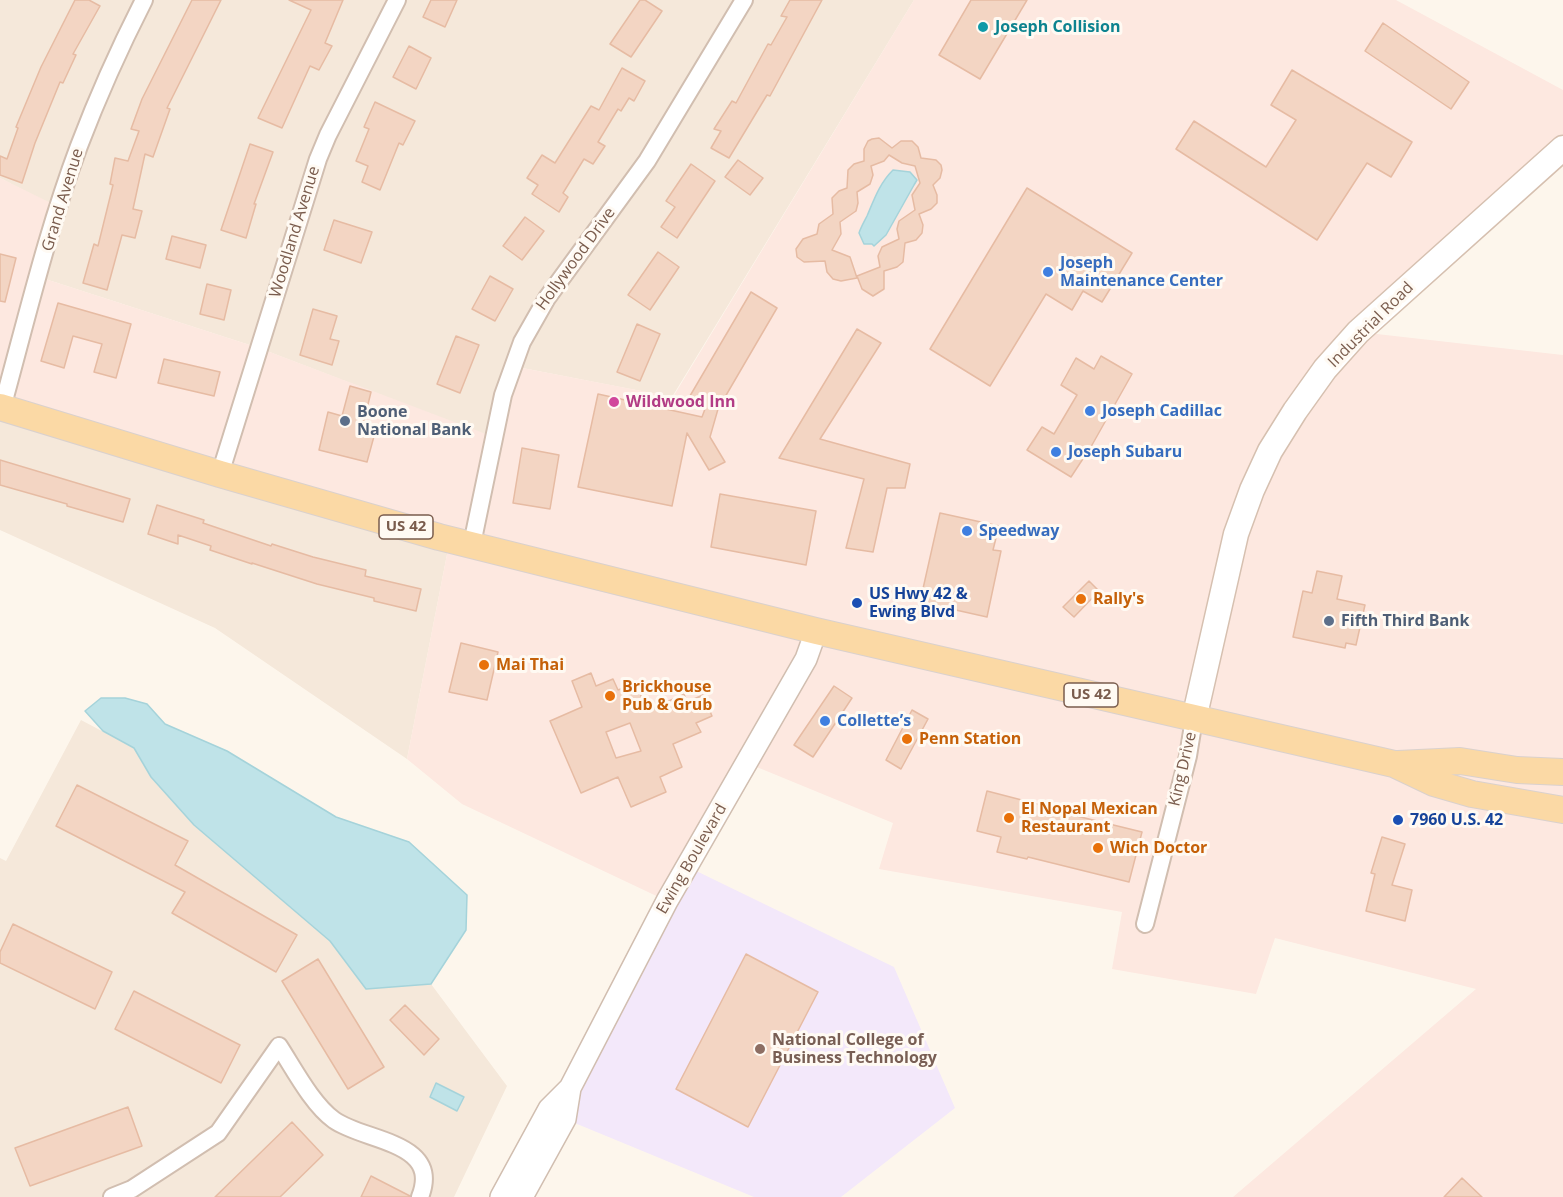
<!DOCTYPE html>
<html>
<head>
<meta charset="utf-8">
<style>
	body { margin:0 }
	canvas { display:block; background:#fdf6ec }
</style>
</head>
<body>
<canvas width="1563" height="1197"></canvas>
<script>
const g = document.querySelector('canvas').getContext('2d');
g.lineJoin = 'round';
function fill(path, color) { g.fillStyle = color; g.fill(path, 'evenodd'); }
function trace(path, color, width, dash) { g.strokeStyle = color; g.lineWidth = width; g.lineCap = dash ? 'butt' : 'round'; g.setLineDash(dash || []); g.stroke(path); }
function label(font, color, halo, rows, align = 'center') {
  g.font = font + ' "Open Sans",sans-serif'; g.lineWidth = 6; g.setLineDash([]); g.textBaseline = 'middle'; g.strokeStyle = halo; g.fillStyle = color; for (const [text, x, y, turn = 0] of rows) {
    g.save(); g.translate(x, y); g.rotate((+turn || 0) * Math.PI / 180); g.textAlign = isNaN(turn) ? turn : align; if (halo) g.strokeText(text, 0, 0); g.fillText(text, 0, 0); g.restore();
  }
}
fill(new Path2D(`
	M0,0H914L672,397L512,366L494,438L259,348L39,277L58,208L0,178Z
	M0,415L450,539L407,759L215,628L0,530Z
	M81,720L134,748L151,777L194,825L330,941L366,989L431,984L507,1086L454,1197H0V858L6,861Z`), '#f5e8da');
fill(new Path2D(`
	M914,0H1396L1563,90V148L1359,332L1563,355V1197H1233L1476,989L1275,938L1256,994L1112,969L1122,912L879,869L893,823L747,763L667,901L462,804L407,759L450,539L0,415V178L59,207L39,277L259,348L494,437L512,366L673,397Z`), '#fde8e0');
fill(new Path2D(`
	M686,866L894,967L955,1108L841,1197H754L565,1119Z`), '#f3e8fa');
const water = new Path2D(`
	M893,170L910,172L917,180L914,185L886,235L874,246L872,244H864L859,233C861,227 864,222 867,216C874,200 879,184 893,170Z
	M101,698H125L147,704L165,724L227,751L336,817L409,842L467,895L466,930L431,984L366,989L330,941L194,825L151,777L134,748L103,731L85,711Z
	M436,1083L464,1097L457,1111L430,1097Z`);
fill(water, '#bfe3e8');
trace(water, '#a5d3da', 1.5);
const building = new Path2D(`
	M75,0H89L100,6L73,54L76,55L63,83L60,82L35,143L22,183L0,175V156L7,159L18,128L16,127L41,67Z
	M192,0H221L167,108L170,109L153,157L145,154L133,209L142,211L135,238L122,235L107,290L83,283L94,244L98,246L113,185L110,184L115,158L128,161L139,131L131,129L142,99Z
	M289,0H343L325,43L332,46L319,70L310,66L282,128L258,118L311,10Z
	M431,0H457L445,27L423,17Z
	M640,0H645L662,11L631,57L610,44Z
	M790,0H822L770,96L767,95L729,158L711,148L721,131L714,129L732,101L736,103L768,44L771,45L787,17L781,16Z
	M971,0H1027L980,79L939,55Z
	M1383,23L1469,82L1451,109L1365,51Z
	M409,46L431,58L416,89L393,77Z
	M622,68L645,81L634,101L629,98L621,111L618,109L598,142L605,146L593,164L584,159L563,193L568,197L559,212L532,194L538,185L527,178L542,155L555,163L591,106L599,110Z
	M1292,70L1412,142L1391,177L1367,163L1317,240L1176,149L1194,121L1266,167L1296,120L1271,105Z
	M375,102L415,121L403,145L399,143L380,190L362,182L368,166L356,161L369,129L364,127Z
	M879,138L892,148L901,141H912L918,147L921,158L936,160L941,165L942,170L940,178L933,185L937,195V203L931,209L919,214L923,225L922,233L916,240L905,243L903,262L897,267L884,271V289L873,296L862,289L857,276L880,267L878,256L882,247L899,239L897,229L899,221L915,210L912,195L920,183L915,166L902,163L889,155L884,161L871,166L873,175L870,184L857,192L858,203L856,211L840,222L841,234L832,250L850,257L857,278L841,281L833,279L827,272L825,261L804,262L797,257L796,249L803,239L817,234L819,224L833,214L832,198L839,191L847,188L848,170L854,164L864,161V149L868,141L872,139Z
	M250,144L273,152L254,204H256L246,238L221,230Z
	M738,160L763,178L750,195L725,177Z
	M691,164L715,181L677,238L661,227L675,207L666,201Z
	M1027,188L1132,253L1102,302L1083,291L1072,310L1046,294L990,386L930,349Z
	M525,217L544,231L522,260L503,246Z
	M334,220L372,232L361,263L324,250Z
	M172,236L206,245L200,268L166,259Z
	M658,252L679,267L650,310L628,295Z
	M0,254L16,258L5,302L0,301Z
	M490,276L513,289L495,321L472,309Z
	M207,284L231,290L224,320L200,314Z
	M751,292L777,308L718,409L710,437L725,462L709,470L687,433L672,506L578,487L598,394L702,417L705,409L687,401Z
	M58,303L131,324L116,378L94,372L102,344L73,336L64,368L41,361Z
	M313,309L337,316L330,339L339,341L332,365L300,355Z
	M637,324L660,334L640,381L617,372Z
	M857,329L881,343L820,439L910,464L905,488H887L873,552L846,548L864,479L779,458Z
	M456,336L479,345L460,393L437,384Z
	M1101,356L1132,374L1092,445L1071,477L1027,450L1042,427L1054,434L1077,395L1061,385L1076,358L1094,369Z
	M164,359L220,372L214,396L158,383Z
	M350,386L371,392L363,425L376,429L367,462L319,450L328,412L342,416Z
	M522,448L559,455L550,509L513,503Z
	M0,460L130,499L123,522L67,506V504L0,485Z
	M720,494L816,511L806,565L711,547Z
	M157,505L204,520L203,523L271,546L272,544L313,557L366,570L365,576L421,589L416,611L374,601V598L317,584L252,563V564L210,550L211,546L178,535V544L148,534Z
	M940,513L999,526L993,550L1001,551L987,617L920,602Z
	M1317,571L1342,576L1337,599L1365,605L1356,645L1346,643L1345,648L1293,637L1303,591L1312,593Z
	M1089,581L1099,591L1074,617L1063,607Z
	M461,643L498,652L487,700L449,692Z
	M591,673L596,686L613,679L618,690L636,683L647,711L684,694L687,702L703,695L712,716L696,723L701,732L673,744L682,767L660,777L666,792L631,807L618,777L581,793L550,721L582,707L572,681ZM630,723L641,751L616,758L606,732Z
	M834,686L852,698L813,757L794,745Z
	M912,710L928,719L901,769L886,760Z
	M77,785L188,841L175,865L297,935L276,972L172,913L185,892L56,826Z
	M987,791L1041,805L1040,807L1142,832L1129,882L1028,857L1027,859L997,852L1001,837L977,831Z
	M1382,837L1405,844L1392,885L1412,890L1405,921L1366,911L1375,874L1371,873Z
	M13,924L112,972L95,1009L0,963V952Z
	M746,954L818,992L748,1127L676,1089Z
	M318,959L384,1067L348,1089L282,981Z
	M134,991L240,1045L221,1083L115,1029Z
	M405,1005L439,1039L424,1055L390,1020Z
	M128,1107L142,1146L30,1186L15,1148Z
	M292,1122L323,1155L280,1197H215Z
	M371,1176L410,1196V1197H361Z
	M1462,1178L1482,1197H1444Z`);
fill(building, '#f3d5c3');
trace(building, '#e6bba3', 1.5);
const minor = new Path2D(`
	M2,408C26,321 47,231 79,146C98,96 120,47 144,0
	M220,474L318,159L328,135L397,0
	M472,544L503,395L522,342L547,298L647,161L744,0
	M1145,924L1188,756L1194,719
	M112,1197L132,1189L218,1133L279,1046C294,1069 312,1104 334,1120C365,1142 442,1141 420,1197`);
const tertiary = new Path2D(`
	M501,1197L549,1109L570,1088L667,901L806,659L816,631
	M522,1197L565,1119L570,1088`);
const secondary = new Path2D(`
	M1194,719L1236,534L1252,490L1270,451L1295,411L1325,369L1358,332L1563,148`);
const primary = new Path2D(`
	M0,407L220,474L439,537L816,631L1394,764L1434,783L1472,794L1563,810
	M1398,764L1460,761L1517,770L1563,772`);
trace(minor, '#d1beb0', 20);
trace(tertiary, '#d1beb0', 24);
trace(secondary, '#d6c0b0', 27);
trace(primary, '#dad1cd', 28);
trace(minor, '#fff', 16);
trace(tertiary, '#fff', 21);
trace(secondary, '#fff', 24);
trace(primary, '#fbd9a5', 26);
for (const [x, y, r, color] of [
	[983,27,6,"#0f9aa8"],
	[1048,272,6,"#3f7fe0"],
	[614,402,6,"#d1479c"],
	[1090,411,6,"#3f7fe0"],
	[345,421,6,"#5c6f8a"],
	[1056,452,6,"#3f7fe0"],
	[967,531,6,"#3f7fe0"],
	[1081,599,6,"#e8710a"],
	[857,603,6,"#1a4fb4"],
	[1329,621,6,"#5c6f8a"],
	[484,665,6,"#e8710a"],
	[610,696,6,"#e8710a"],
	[825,721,6,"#3f7fe0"],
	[907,739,6,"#e8710a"],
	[1009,818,6,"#e8710a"],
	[1398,820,6,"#1a4fb4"],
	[1098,848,6,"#e8710a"],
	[760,1049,6,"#8d6e63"]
]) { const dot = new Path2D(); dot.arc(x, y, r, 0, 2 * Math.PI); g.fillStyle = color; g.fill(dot); trace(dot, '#fffaf3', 2); }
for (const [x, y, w] of [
	[406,527,54],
	[1091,695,54]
]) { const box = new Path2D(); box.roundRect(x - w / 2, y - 12, w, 24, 4.5); g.fillStyle = '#fffaf3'; g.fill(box); trace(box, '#7a5c4d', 1.5); }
label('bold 15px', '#7a5c4d', null, [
	["US 42",406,527],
	["US 42",1091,695]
]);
label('bold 16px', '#0d838f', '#fffaf3', [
	["Joseph Collision",995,27]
], 'left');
label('16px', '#7a5c4d', '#fffaf3', [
	["Grand Avenue",63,200,-73],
	["Woodland Avenue",295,232,-73],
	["Hollywood Drive",576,259,-54],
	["Industrial Road",1371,325,-45],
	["King Drive",1183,769,-77],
	["Ewing Boulevard",692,859,-60]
]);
label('bold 16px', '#366cbe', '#fffaf3', [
	["Joseph",1060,263],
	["Maintenance Center",1060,281],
	["Joseph Cadillac",1102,411],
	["Joseph Subaru",1068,452],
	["Speedway",979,531],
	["Collette’s",837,721]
], 'left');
label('bold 16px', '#b23c85', '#fffaf3', [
	["Wildwood Inn",626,402]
], 'left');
label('bold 16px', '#4e5e75', '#fffaf3', [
	["Boone",357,412],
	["National Bank",357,430],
	["Fifth Third Bank",1341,621]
], 'left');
label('bold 16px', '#164399', '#fffaf3', [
	["US Hwy 42 &",869,594],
	["Ewing Blvd",869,612],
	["7960 U.S. 42",1410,820]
], 'left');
label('bold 16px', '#c56008', '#fffaf3', [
	["Rally's",1093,599],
	["Mai Thai",496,665],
	["Brickhouse",622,687],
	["Pub & Grub",622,705],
	["Penn Station",919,739],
	["El Nopal Mexican",1021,809],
	["Restaurant",1021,827],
	["Wich Doctor",1110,848]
], 'left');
label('bold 16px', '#785e54', '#fffaf3', [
	["National College of",772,1040],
	["Business Technology",772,1058]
], 'left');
</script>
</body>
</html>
